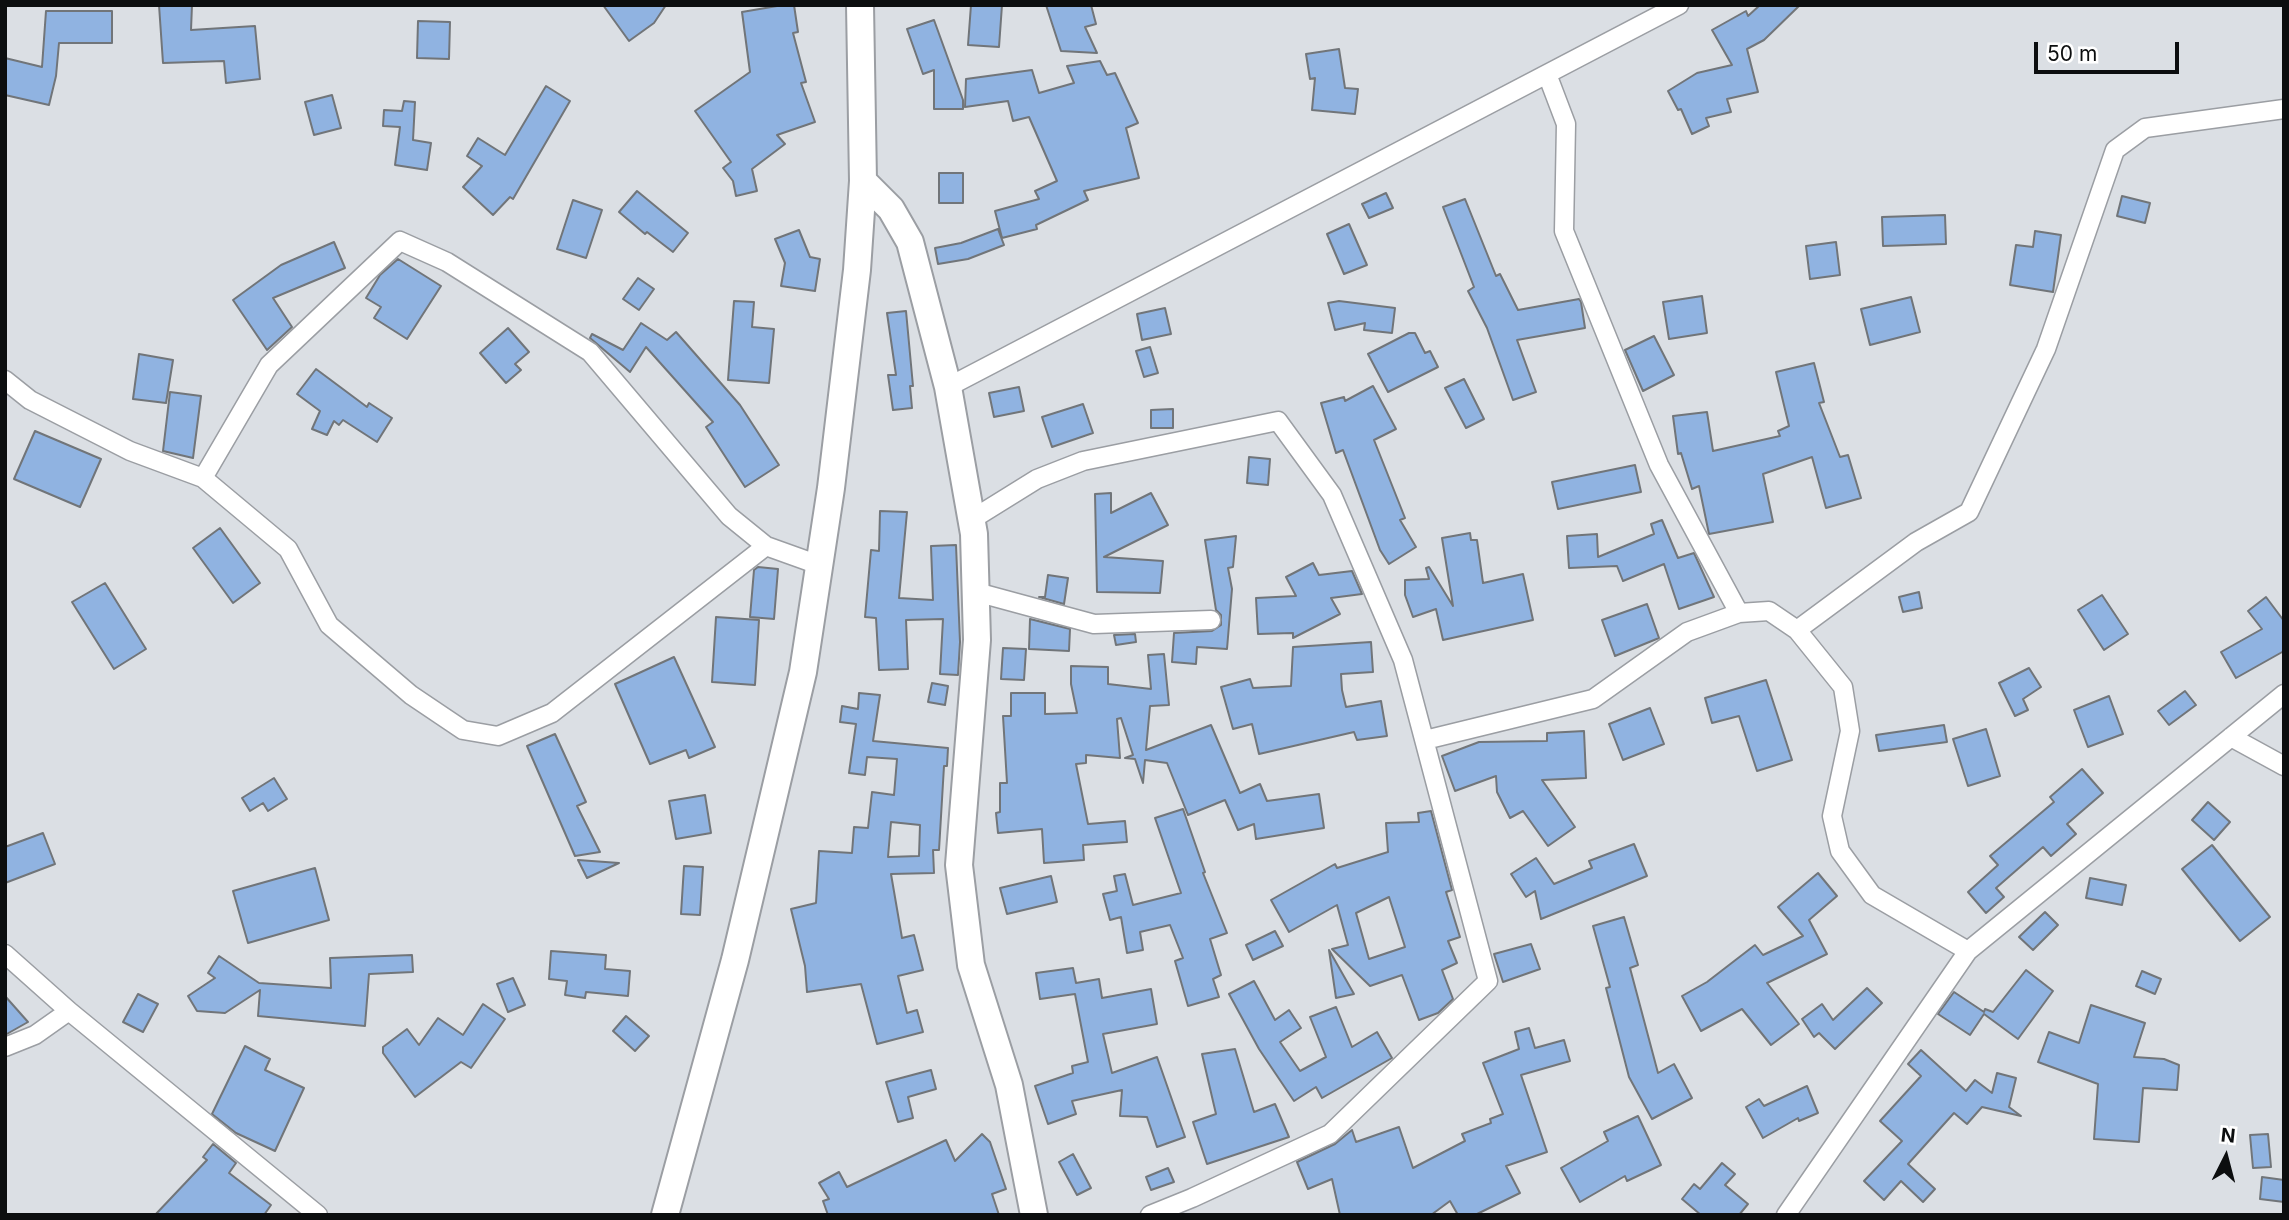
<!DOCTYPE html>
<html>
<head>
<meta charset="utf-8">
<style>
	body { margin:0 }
	#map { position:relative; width:2289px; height:1220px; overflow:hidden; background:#dbdfe4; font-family:Inter,sans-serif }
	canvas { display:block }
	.frame { position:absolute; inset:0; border:7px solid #0c0e0f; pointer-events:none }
	.north { position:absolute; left:2191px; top:1122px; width:70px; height:70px; -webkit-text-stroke:5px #fff; paint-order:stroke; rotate:6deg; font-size:19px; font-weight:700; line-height:28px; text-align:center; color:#0c0e0f }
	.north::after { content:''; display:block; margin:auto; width:24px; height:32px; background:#0c0e0f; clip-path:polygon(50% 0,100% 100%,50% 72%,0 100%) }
	.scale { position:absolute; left:2034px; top:42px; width:145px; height:32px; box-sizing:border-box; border:4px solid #0c0e0f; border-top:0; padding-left:9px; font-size:21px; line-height:24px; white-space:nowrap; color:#0c0e0f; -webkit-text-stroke:5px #fff; paint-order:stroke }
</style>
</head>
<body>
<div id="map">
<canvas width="2289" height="1220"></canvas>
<div class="frame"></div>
<div class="north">N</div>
<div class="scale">50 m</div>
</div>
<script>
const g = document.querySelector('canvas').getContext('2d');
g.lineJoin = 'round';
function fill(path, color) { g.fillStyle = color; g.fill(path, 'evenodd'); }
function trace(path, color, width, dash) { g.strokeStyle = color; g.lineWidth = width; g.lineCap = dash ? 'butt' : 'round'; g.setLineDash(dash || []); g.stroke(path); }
const building = new Path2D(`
	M159,5H192L191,30L255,26L260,79L226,83L224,61L163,63Z
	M603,5H666L654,23L629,41Z
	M783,5H794L798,32L793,33L806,82L801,83L815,122L777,135L785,144L752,169L757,191L736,196L733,181L723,168L731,162L695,111L750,72L742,12Z
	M971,5H1002L999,47L968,45Z
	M1046,5H1091L1096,24L1085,27L1097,53L1061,51Z
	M1760,5H1800L1764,40L1747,49L1758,92L1727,99L1731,112L1706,118L1709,126L1692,134L1681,109L1678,110L1668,91L1697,73L1732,65L1712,30L1746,11L1748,16Z
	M46,11H112V43H59L56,76L49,105L5,95V58L42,67Z
	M934,20L963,100V109H934V70L923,74L907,29Z
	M418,21L450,22L449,59L417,58Z
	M1339,49L1345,88L1358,89L1355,114L1312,110L1315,78L1310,79L1306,54Z
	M1100,61L1107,75L1115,73L1138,123L1126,128L1139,178L1084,191L1088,200L1036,225L1037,229L1002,238L995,211L1039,199L1035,191L1057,181L1029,117L1013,121L1008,101L965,107L966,79L1032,70L1039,93L1074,83L1067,66Z
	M546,86L570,101L513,199L510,197L493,215L463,187L482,166L467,156L478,138L505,155Z
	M332,95L341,128L314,135L305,102Z
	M404,101L415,102L413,140L431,143L427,170L395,165L400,127L383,126L384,110L402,111Z
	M939,173H963V203H939Z
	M637,191L688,233L673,252L647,232L645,234L619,212Z
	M1386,193L1393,208L1369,218L1362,204Z
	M2122,196L2150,203L2145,223L2117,216Z
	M1465,199L1496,276L1500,274L1518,310L1579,299L1581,302L1585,328L1517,340L1536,392L1513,400L1487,328L1468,291L1474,287L1443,207Z
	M573,200L602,210L586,258L557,249Z
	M1945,215L1946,244L1883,246L1882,217Z
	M1349,224L1367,265L1344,274L1327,234Z
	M998,229L1004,245L968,259L938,264L935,248L961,243Z
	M799,230L810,257L820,259L815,291L781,286L785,263L775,239Z
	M2035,231L2061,235L2053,292L2010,285L2016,245L2033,247Z
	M334,242L345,268L273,298L292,327L267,350L233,300L281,265Z
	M1836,242L1840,275L1810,279L1806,246Z
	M398,259L441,286L407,339L374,318L381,307L366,298L380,275Z
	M638,278L654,289L639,310L623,299Z
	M1702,296L1707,333L1669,339L1663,302Z
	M1911,297L1920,332L1870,345L1861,309Z
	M734,301L754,302L752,327L774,329L769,383L728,380Z
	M1339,301L1395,308L1392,333L1364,330L1365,323L1335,330L1328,303Z
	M1165,308L1171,334L1142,340L1137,314Z
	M906,311L913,386H910L912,408L893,410L888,375H896L887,313Z
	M641,323L667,340L676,332L740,405L779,465L745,487L706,427L713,422L646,347L630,372L590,338L592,334L623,350Z
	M508,328L529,352L515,364L521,370L506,383L480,353Z
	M1409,333H1415L1425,353L1430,351L1438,367L1388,392L1368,354Z
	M1654,336L1674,375L1643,391L1625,350Z
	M1150,347L1158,373L1144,377L1136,351Z
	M139,354L173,360L166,403L133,399Z
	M1814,363L1824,402L1819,403L1840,457L1848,455L1861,498L1826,508L1812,457L1763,474L1773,522L1709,534L1699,486L1692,489L1681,453L1678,454L1673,416L1707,412L1713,451L1780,436L1778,431L1789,426L1776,372Z
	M316,369L367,407L369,403L392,418L377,442L343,420L339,425L334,421L327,435L312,429L320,411L297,394Z
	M1464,379L1484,419L1466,428L1445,388Z
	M1373,386L1396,429L1374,440L1405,518L1400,520L1416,547L1389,564L1380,550L1343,450L1336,453L1321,403L1344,397L1345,401Z
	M1019,387L1024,411L994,417L989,393Z
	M170,392L201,396L193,458L163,451Z
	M1083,404L1093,433L1052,447L1042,417Z
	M1173,409V428H1151V410Z
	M35,431L101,459L80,507L14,479Z
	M1249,457L1270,459L1268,485L1247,483Z
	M1635,465L1641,492L1558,509L1552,482Z
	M1111,493V513L1151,493L1168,525L1104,557L1163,561L1160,593L1097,592L1095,494Z
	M880,511L907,512L899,598L933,600L931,546L956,545L960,642L958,675L940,674L943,619L906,620L908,669L879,670L876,618L865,617L871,550L879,551Z
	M1662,520L1678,558L1694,553L1714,597L1679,609L1664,564L1623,581L1617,566L1569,568L1567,536L1597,534L1598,557L1654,534L1651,524Z
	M220,528L260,583L233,603L193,548Z
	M1470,533L1471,540H1477L1483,583L1523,574L1533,620L1443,640L1436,609L1413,617L1405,595V580L1429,579L1426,568L1429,567L1453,606L1442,538Z
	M1236,536L1233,567L1228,568L1232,589L1227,649L1197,647L1196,664L1172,662L1174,633L1212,631L1221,625V615L1216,610L1205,540Z
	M1313,563L1319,575L1352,571L1362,594L1331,598L1340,614L1293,638V633L1258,634L1256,598L1296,596L1286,577Z
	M758,567L778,569L774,619L750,617L754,570Z
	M1048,575L1068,578L1064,604L1039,597H1045Z
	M105,583L146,649L114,669L72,602Z
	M1919,592L1922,608L1903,612L1899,597Z
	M2102,595L2128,634L2104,650L2078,610Z
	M2266,597L2284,621V651L2236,678L2221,652L2262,629L2248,611Z
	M1647,604L1659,638L1615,656L1602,620Z
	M716,617L759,620L755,685L712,682Z
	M1030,619L1070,629L1069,651L1029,649Z
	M1135,634L1136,642L1116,645L1114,635Z
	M1371,642L1373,672L1341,674L1342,690L1346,707L1381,701L1387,736L1357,740L1354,732L1259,754L1252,724L1233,729L1221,687L1250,679L1253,688L1291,686L1293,647Z
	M1003,648L1026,649L1024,680L1001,679Z
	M1164,654L1169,705L1150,706L1146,750L1211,725L1240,793L1260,784L1267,801L1319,794L1324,828L1256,839L1254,824L1238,830L1225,800L1188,815L1167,763L1145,760L1143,783L1135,759L1125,758L1133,755L1121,718L1117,719L1120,758L1086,755V763L1076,764L1088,824L1125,821L1127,842L1083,845L1084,860L1044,863L1042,829L998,833L996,813L1000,812V783H1007L1003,716H1011V693H1045V714L1077,713L1071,684V666L1108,667V684L1151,689L1148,655Z
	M674,657L715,747L689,758L686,750L650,764L615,684Z
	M2029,668L2041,687L2023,699L2028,710L2015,716L1999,683Z
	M1766,680L1792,760L1757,771L1739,716L1712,723L1705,698Z
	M932,683L948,686L945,705L928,702Z
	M2185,691L2196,705L2169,725L2158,711Z
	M859,693L880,695L873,741L948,748L947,766H944L939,850H933L934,873L891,874L902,938L914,935L923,970L898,976L907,1013L917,1010L923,1032L877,1044L861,984L807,992L805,966L791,909L816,903L819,851L852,853L854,827L868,828L872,792L894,795L897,759L867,757L865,775L849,773L856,724L840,722L842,706L858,709ZM891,822L920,825L919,856L888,857Z
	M2109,696L2123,734L2088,747L2074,710Z
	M1650,708L1664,744L1623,760L1609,724Z
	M1944,725L1947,742L1879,751L1876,735Z
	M1986,729L2000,776L1968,786L1953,739Z
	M1584,731L1586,778L1542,780L1575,827L1548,846L1523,811L1510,818L1497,792L1496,776L1455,791L1442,756L1479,742L1547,741V733Z
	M555,734L586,802L577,806L600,852L575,856L527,746Z
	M2082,769L2103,793L2067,824L2076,834L2051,856L2043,847L1996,888L2004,897L1986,913L1968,892L1998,865L1990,856L2054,802L2050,797Z
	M274,778L287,799L268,811L263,803L250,811L242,798Z
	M705,795L711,833L676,839L669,801Z
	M2208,802L2230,822L2214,840L2192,820Z
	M1183,809L1205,872L1203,873L1227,933L1210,939L1221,975L1213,979L1219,997L1188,1006L1175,961L1183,958L1170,925L1140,932L1143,950L1127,953L1121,917L1110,920L1103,894L1117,891L1114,876L1125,874L1133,905L1181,893L1155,818Z
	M1431,811L1452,890L1446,892L1460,937L1448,941L1457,963L1442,970L1453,999L1438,1013L1419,1020L1402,975L1370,986L1332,949L1348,945L1337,905L1289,932L1271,900L1335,864L1337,868L1388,852L1386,823L1419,822L1418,813ZM1389,897L1405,947L1369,959L1356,913Z
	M43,833L55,864L5,883V847Z
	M1634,844L1647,876L1541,919L1535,891L1526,897L1511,874L1536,858L1554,884L1592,868L1589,861Z
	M2212,845L2270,917L2240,941L2182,869Z
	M578,860L619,863L587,878Z
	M684,866L703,867L700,915L681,914Z
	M315,868L329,920L248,943L233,891Z
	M1818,873L1837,896L1809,920L1827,954L1767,983L1799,1024L1771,1045L1742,1009L1701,1031L1682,996L1707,982L1755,945L1763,955L1803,936L1778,907Z
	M1051,876L1057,902L1007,914L1000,888Z
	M2090,878L2126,885L2122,905L2086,898Z
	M2045,912L2058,925L2033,950L2019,937Z
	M1624,917L1638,965L1630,968L1658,1073L1674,1064L1692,1098L1652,1119L1629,1077L1606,988L1610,987L1593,926Z
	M1275,931L1283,946L1253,960L1246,945Z
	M1531,944L1540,969L1503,982L1494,954Z
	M1329,950L1354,994L1336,998Z
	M551,951L606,955L605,969L630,971L628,996L586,992L585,998L565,995L567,981L549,979Z
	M412,955L413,972L369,974L365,1026L258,1016L260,990L225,1013L197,1011L188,996L215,978L208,973L219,956L259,983L331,988L330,958Z
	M1073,968L1076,983L1099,979L1102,998L1151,989L1157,1024L1103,1034L1112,1073L1157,1057L1185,1137L1157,1147L1147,1117L1120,1116L1122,1090L1072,1101L1076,1114L1048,1124L1035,1086L1073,1073L1072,1066L1088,1062L1075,994L1040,999L1036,973Z
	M2026,970L2053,991L2018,1039L1984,1014L1970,1035L1938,1014L1954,992L1984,1012L1985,1009L1993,1012Z
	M2142,971L2161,979L2155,994L2136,986Z
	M513,978L525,1005L508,1012L497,984Z
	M1254,981L1275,1020L1289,1010L1301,1028L1280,1042L1300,1071L1326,1057L1310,1017L1336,1007L1352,1047L1377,1032L1392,1058L1322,1098L1316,1087L1294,1101L1259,1049L1229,994Z
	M1867,988L1882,1003L1835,1049L1819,1033L1814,1037L1802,1019L1822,1004L1833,1020Z
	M138,994L158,1004L143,1032L123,1022Z
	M5,996L28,1022L5,1035Z
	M483,1004L505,1019L471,1068L461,1062L415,1097L383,1053V1047L407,1029L419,1045L438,1018L463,1035Z
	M2091,1005L2145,1023L2134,1057L2164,1059L2179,1065L2177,1090L2143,1088L2139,1142L2094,1139L2098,1084L2038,1062L2049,1032L2079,1043Z
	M626,1016L649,1036L635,1051L613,1031Z
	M1529,1028L1535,1048L1564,1040L1570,1061L1521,1075L1547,1152L1506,1166L1520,1193L1475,1215H1458L1450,1201L1431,1215H1340L1332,1179L1308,1189L1297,1162L1335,1144L1352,1130L1356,1142L1399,1127L1413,1168L1465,1141L1462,1134L1491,1123L1490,1119L1503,1114L1483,1063L1519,1049L1515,1032Z
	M245,1046L270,1059L265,1070L304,1088L275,1151L236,1133L212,1114Z
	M1235,1049L1254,1112L1275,1104L1289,1137L1207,1164L1193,1122L1216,1114L1202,1054Z
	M1921,1050L1966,1091L1975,1080L1992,1093L1997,1073L2016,1078L2009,1107L2021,1116L1982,1107L1967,1124L1954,1113L1908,1164L1935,1189L1923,1202L1901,1181L1884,1200L1864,1181L1902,1141L1880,1121L1921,1076L1908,1064Z
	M931,1070L936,1089L908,1097L913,1118L898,1122L886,1082Z
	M1807,1086L1818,1113L1799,1121L1798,1118L1763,1138L1746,1107L1759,1099L1764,1106Z
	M1638,1116L1661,1165L1627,1181L1625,1176L1580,1202L1561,1168L1608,1141L1604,1132Z
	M982,1134L990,1142L1006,1189L992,1194L999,1215H828L823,1201L829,1199L819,1183L839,1172L847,1187L946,1140L955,1161Z
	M2268,1134L2271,1167L2253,1168L2250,1135Z
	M213,1144L236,1163L229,1173L271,1205L264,1215H155L207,1160L203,1157Z
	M1073,1154L1091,1188L1077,1195L1059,1162Z
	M1722,1163L1735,1174L1725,1185L1748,1204L1739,1215H1701L1682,1199L1694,1184L1700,1189Z
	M1168,1168L1174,1182L1151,1190L1146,1177Z
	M2262,1177L2284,1180V1202L2260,1199Z`);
fill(building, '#90b3e1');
trace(building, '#717579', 2);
const street = new Path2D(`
	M1547,74L1566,124L1564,231L1659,465L1739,613
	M5,380L30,400L130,451L203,478L288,549L329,625L411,695L463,730L498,736L552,713L766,546
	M948,387L1679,5
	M203,478L269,365L400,241L447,262L590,352L729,516L766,546L819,565
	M971,520L1037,479L1083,461L1278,421L1332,495L1403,660L1488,981L1330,1134L1192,1198L1150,1215
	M976,592L1094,624L1211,620
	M1797,630L1916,542L1969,512L2046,349L2115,150L2145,128L2284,109
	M2231,737L2284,766
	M1425,740L1593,699L1687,632L1739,613L1769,611L1797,630L1843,687L1850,731L1832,816L1840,851L1872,895L1968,951
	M5,954L69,1011L318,1215
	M5,1047L35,1035L69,1011
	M1786,1215L1968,951L2284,694`);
const secondary = new Path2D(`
	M863,181L891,209L910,242L948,387L974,534L977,640L959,865L971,965L1009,1085L1034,1215
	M665,1215L735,960L803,672L831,488L857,270L863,181L860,5`);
trace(street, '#9b9ea3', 21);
trace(secondary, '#9b9ea3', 30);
trace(street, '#fff', 18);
trace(secondary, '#fff', 26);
</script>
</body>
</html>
